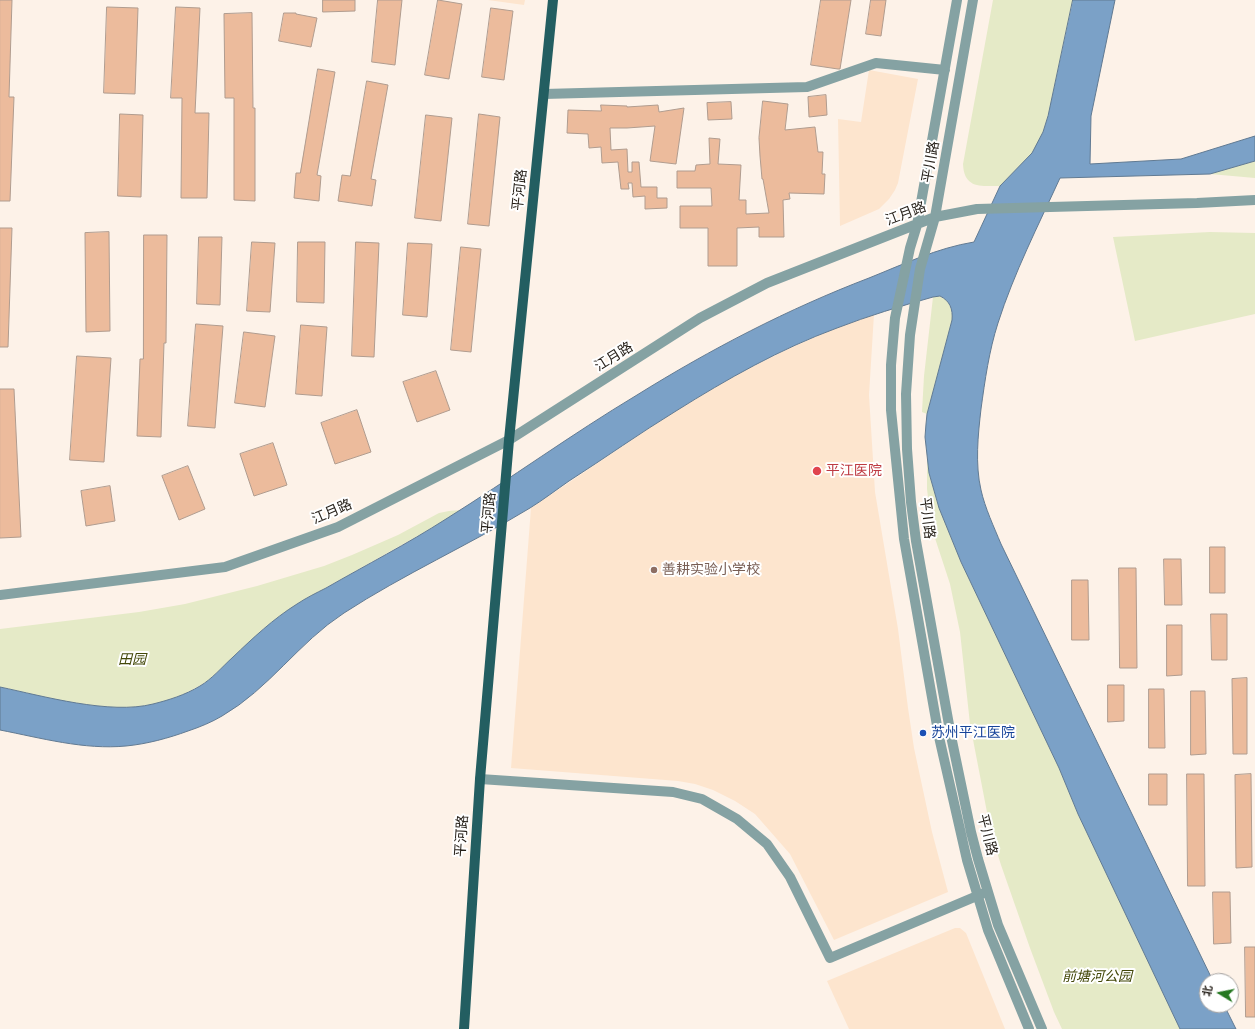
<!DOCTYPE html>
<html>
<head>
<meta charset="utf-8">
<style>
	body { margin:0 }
	#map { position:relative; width:1255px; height:1029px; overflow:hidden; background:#fdf2e8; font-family:"Roboto Serif","Noto Sans SC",serif }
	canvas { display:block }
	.north { position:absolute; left:1199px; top:973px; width:40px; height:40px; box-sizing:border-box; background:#fff; border:1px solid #a8a5a3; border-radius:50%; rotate:280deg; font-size:11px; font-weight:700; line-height:16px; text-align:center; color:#251f18 }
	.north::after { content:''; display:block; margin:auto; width:14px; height:18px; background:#267822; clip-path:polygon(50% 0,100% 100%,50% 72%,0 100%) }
</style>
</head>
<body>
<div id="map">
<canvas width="1255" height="1029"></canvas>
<div class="north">北</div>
</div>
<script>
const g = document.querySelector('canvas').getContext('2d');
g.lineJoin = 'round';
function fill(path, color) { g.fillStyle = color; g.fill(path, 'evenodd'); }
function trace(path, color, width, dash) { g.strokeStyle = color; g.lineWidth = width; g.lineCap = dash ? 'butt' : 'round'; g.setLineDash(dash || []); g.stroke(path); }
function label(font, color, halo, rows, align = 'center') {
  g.font = font + ' "Roboto Serif","Noto Sans SC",serif'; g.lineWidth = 4; g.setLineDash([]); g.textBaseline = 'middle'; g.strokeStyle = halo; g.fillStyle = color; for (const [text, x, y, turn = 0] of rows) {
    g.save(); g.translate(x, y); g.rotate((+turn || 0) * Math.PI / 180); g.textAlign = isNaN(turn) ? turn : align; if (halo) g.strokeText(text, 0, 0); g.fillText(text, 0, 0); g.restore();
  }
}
fill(new Path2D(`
	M488,0H525L524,5Z
	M869,70L918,79L898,183L895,190L889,199L879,209L840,226L838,119L861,122Z
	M874,314L869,395L875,492L898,629L908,708L914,748L932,832L948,892L834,940L790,854L755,814L735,801L713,790L695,784L678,781L511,768L531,508L675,411L738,374L788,349L836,328Z
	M955,928H960L966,933L1005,1029H849L827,981Z`), '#fde5ce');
fill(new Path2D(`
	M993,0H1073L1048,116C1044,129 1040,144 1032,154C1022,166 1010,176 1000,186C981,186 964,189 963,164Z
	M1255,161V178L1210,174Z
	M1210,232L1255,233V314L1135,341L1113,237Z
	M937,296C949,298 953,309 952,320L927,414L922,412L924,376L933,297Z
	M927,454L929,473L938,505L961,562L1059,768L1078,814L1180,1029H1062L1054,1012L1030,948L1001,865L991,833L970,724L960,632L950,584L932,529L927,489Z
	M460,510L444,521L297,604L263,629L209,680C188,694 161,705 135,707C91,710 43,696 0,687V629L139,612L185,604L257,586L324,566L352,555L398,535L439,513L449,511Z`), '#e5eac7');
const water = new Path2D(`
	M1073,0H1115L1091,116L1090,164L1181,159L1255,136V161L1210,174L1060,178C1038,226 1014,273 998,323C989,351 985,380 981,409C978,435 975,464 981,490C985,508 994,527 1001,544L1213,981H1207V1005H1224L1236,1029H1180L1078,814L1059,768L961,562L939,508L929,473L925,437L926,424L927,414L952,320C953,309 950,301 940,296L933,297C901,306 868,316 837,328C780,349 727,379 676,411C640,433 605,458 569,481C556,490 543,500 530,508C469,545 404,574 344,613C299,642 269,689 222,716C212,722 200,727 188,731C169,738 147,744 126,746C84,750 41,738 0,730V687C43,696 110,715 153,704C169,700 185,695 200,686C212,679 222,667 233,657C253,638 273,619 297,604C306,598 316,593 326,588C366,565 407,544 446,519C510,479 572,434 637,395C711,349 788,309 869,278C904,264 937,248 974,242L1000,186L1032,153L1043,132L1048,116Z`);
fill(water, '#7ba1c7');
trace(water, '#617a92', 1);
const building = new Path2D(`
	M0,0H12L9,97H14L10,201H0Z
	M323,0H355V11L323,12Z
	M378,0H402L395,65L372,62Z
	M438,0L462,4L449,79L425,75Z
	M821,0H851L840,69H838L811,65Z
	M871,0H886L881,36L866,34Z
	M107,7L138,8L135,94L104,93Z
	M176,7L200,8L195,113H209L207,198H181L182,98H171Z
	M491,8L513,11L504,80L482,77Z
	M252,13L253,108H255V201L234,200V98H225L224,14Z
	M284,13H296V14L317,18L311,47L279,41Z
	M318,69L335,72L317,175L321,176L319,201L294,198L296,173H300Z
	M367,81L388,85L371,179L376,180L372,206L338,201L342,175L350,176Z
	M826,95L827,115L809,117L808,97Z
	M763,101L788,104L785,130L815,127L818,152H823L822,174H825L824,194L789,193L790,199L783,200L784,237H759V227L737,228V266H708V228H680V206H712L711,188H677V171H695L696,165L710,164L709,138L720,139L718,164L741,165L739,200H746V214L769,213L763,179H762L760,156L759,138Z
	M731,102L732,119L708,120L707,103Z
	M601,105L627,106V107L658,105L659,112L684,108L676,164L650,161L655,126L627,128H610L611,150L627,149L628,172H632V162H639L641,187H657V198H667V208L645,209V196L633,197L632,183H628L629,189H621L618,162L602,163L601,147L589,148L588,134L567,133L568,110L601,111Z
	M120,114L143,115L141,197L118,196Z
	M479,114L500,117L489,226L468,224Z
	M426,115L452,118L441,221L415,218Z
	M0,228H12L8,347H0Z
	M109,232L110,331L86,332L85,233Z
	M144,235H167L166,343H164L161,437L137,436L140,359H143Z
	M199,237H222L220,305L197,304Z
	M252,242L275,243L270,312L247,311Z
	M298,242H325L324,303L297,302Z
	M356,242L379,243L374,357L352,356Z
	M408,243L432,244L427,317L403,315Z
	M461,247L481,249L471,352L451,350Z
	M196,324L223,326L215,428L188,426Z
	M301,325L327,327L322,396L296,394Z
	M244,332L275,336L265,407L235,403Z
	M77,356L111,358L104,462L70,460Z
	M436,371L450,410L417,422L403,382Z
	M0,389H14L21,537L0,538Z
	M357,410L371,452L335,464L321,423Z
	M273,443L287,485L254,496L240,454Z
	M188,466L205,509L179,520L162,476Z
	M110,486L115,521L86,526L81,491Z
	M1210,547H1225V593H1210Z
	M1164,559H1181L1182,605H1165Z
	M1119,568H1136L1137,668H1120Z
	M1072,580H1088L1089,640H1072Z
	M1211,614H1227V660H1212Z
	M1167,625H1182V675L1167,676Z
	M1247,678V754H1233L1232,679Z
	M1108,685H1124V721L1108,722Z
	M1149,689H1164L1165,748H1149Z
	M1191,691H1205L1206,754L1191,755Z
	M1149,774H1167V805H1149Z
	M1187,774H1204L1205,886H1188Z
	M1251,774L1252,867L1236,868L1235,775Z
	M1213,892H1230L1231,943L1214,944Z
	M1245,947H1255V1017H1246Z`);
fill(building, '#ecbb9c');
trace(building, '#b09c8f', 1);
trace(new Path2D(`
	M957,0L917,225L910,248L895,318L891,365V410L904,539L939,737L967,860L988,930L1029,1029
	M973,0L935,217L920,269L910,335L906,394L907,449L911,502L916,541L951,736L971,832L978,859L998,925L1042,1029
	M544,94L807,87L876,63L945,70
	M0,595L225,567L338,527L509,440L700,318L767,283L935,217L977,209L1197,203L1255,200
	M480,779L673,792L702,799L737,819L767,844L790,877L830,958L984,893`), '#85a2a3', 10);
trace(new Path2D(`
	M464,1029L480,779L509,440L553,0`), '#235e61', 10);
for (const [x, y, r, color] of [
	[817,471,5,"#e0444e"],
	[654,570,4,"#8d6e63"],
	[923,733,4,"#1a4fb4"]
]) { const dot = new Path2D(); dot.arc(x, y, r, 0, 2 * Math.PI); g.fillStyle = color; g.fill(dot); trace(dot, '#fff', 1.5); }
label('14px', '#251f18', '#fff', [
	["平川路",931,162,-80],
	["平河路",520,190,-84],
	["江月路",906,214,-21],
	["江月路",614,357,-32],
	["江月路",332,512,-23],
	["平河路",489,513,-85],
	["平川路",927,518,83],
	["平川路",987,835,76],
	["平河路",462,836,-86]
]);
label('14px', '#be3a42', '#fff', [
	["平江医院",826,471]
], 'left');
label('14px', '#785e54', '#fff', [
	["善耕实验小学校",662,570]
], 'left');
label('italic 14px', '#434809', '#fff', [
	["田园",132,660],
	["前塘河公园",1097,977]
]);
label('14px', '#164399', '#fff', [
	["苏州平江医院",931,733]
], 'left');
</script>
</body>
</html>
